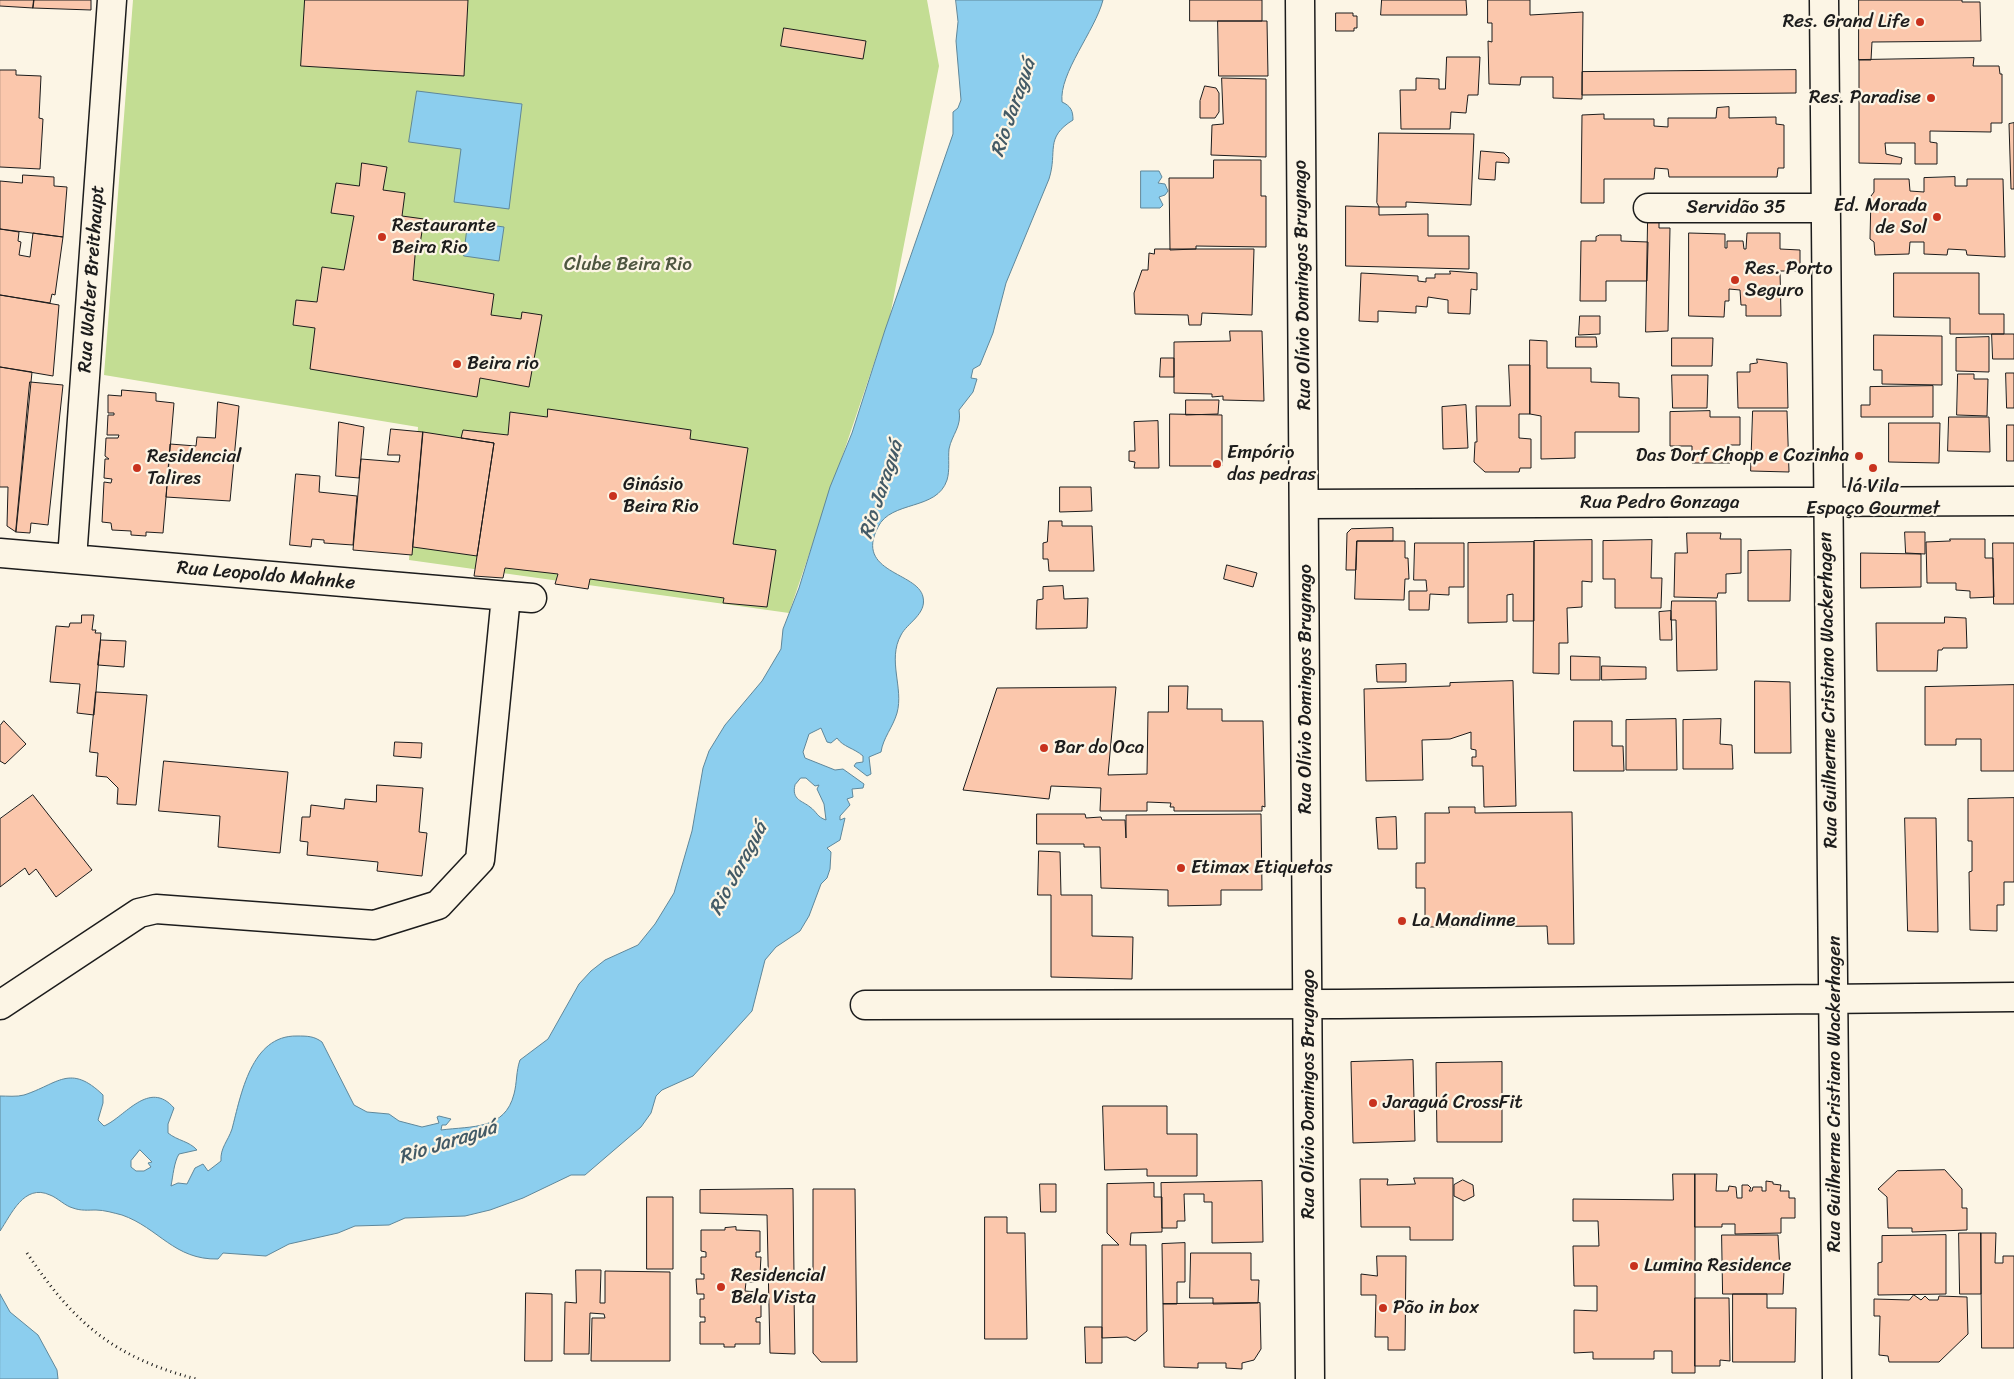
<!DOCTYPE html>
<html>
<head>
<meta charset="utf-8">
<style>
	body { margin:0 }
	canvas { display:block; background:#fcf5e5 }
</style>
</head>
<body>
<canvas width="2014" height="1379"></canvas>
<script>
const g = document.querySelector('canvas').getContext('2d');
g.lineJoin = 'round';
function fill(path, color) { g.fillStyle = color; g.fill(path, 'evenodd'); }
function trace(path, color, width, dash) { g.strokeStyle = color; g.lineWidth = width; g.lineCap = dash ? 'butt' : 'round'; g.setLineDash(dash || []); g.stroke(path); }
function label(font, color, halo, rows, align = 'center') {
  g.font = font + ' Sriracha,sans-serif'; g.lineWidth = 4.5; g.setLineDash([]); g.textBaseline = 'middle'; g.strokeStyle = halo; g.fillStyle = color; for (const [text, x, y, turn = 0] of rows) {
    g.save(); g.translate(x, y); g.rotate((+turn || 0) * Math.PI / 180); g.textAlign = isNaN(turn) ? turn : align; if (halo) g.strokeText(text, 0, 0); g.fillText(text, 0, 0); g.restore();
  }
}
fill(new Path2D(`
	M133,0H927L939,66L890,316L789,613L409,560L418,427L104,375Z`), '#c3dd93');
const water = new Path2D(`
	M956,0H1103C1095,31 1059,73 1062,102C1071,106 1073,111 1073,120C1044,138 1058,151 1049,179L1006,283L993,333L980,365L973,369L971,378L977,379L973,392L959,410C962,427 952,434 949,449C948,459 950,470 947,480C937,511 891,500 878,527C854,573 918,572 923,597C927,614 907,623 901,635C887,660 904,688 897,713C893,727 883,738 881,752L869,757L871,774L867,776L854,766L856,763L863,762V756C854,748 843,747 837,738L831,743L827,742L821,728L809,734L803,752L805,758L835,770L843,769L864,784L863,788L852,789L853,797L847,799L850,805L840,816V820L845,818L840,840L827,848L831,852L830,869L827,878L821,884L809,916L800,931L776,947L765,960L752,1011L693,1076L662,1090L656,1096L651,1113L641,1127L585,1175H571L523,1198L490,1210L465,1216L405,1218L389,1225L355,1226L338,1233L289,1244L266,1256L223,1253L218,1259C174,1260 159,1228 122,1215C114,1213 104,1210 96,1210C88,1210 81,1211 73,1208C65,1206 58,1198 50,1195C24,1183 11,1215 0,1231V1096C7,1096 17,1097 24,1095C58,1084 70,1063 103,1095V1103L98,1120L104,1126C125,1117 149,1079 174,1108L168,1124V1133C178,1141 189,1141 197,1150L179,1154C174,1162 173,1176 171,1186L178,1183L187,1184L195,1168L203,1164L208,1171L221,1161C220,1148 228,1141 232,1129C241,1095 251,1035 297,1036C307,1036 314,1036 322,1042L354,1105L367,1112L389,1114L399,1121L422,1127L439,1123L437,1117L439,1116L451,1119L446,1125H442L441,1130C472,1126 505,1130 514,1094C517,1083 516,1071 520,1060L548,1039L579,984L591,971L605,960L638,945L655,924L674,893L692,831L703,768L709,751L725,725L762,681L781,649L783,629L799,588L830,487L852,433L885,330L953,134V112L958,108L961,100L956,41L958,22ZM801,778H806L815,786L819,785L817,789L824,804L826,820C817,817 817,812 810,807C803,801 791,800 795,785ZM140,1150L152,1162L148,1163L151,1167L144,1171H136L131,1167V1161Z
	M417,91L522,104L509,209L454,202L461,149L409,142Z
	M1141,171H1159L1162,177L1158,183L1165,184L1168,191L1165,195L1159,197L1163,205L1160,208H1141Z
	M468,222L504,227L499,261L464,256Z
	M0,1294L10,1312L38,1335L57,1370L58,1379H0Z`);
fill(water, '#8cceee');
trace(water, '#5f879a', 1);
const building = new Path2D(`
	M0,0H34L33,8L0,6Z
	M34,0H91V10L33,8Z
	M305,0H468L464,76L301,66Z
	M1190,0H1262V21H1190Z
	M1382,0H1466L1467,15H1381Z
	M1488,0H1530V15L1583,12L1582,99L1553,98V77H1521L1520,85L1489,84L1488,41L1492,42V23H1488Z
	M1859,0H1962V2H1980L1981,41L1872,42L1871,60H1859Z
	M1336,13H1353V16H1357V28H1354V31H1336Z
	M1218,21H1267L1268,76H1219Z
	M784,28L866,41L863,59L781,46Z
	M1447,57H1480L1478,95H1468L1466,113L1451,112L1450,129H1401L1400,90H1416V78L1439,79V89H1445Z
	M1974,58L1973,66H1999L2000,74H2002V123H1991V132L1930,131V142L1937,143V164H1915V143H1885L1886,154L1902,158L1901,164L1859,163V60Z
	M0,70H16V75L41,76L39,118L43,119L40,169L0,167Z
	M1796,70V93L1582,95V72Z
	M1222,78L1266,79V157L1211,155L1212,125L1223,124Z
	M1205,86L1216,88L1219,93V112L1215,118H1200V101Z
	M1729,107V118L1776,117V124L1784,125V168H1778L1777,177H1669L1668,169L1655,168L1654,179H1604V203H1581L1582,115L1604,114V119H1654V126L1668,127V118H1716L1717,108Z
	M2014,123V189H2011L2009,124Z
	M1379,133L1474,134L1471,205L1406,202V207H1379L1377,203Z
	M1481,151L1504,153L1509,158V163L1496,162L1495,180L1479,179Z
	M1214,160H1261V196H1266V247L1196,246V249L1170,250L1169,178H1213Z
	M362,163L387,167L383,190L405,193L402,216L424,219L420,244H416L413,280L494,294L491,315L521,319L522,312L542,315L529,387L480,378L477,397L310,369L315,328L293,325L296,300L317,302L322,267L344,270L354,216L331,213L336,183L359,186Z
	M23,175L54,177V186L67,187L63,237L0,229V181L22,183Z
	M1955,177V186H1967V179H2003L2005,257L1967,255L1966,250L1948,249L1947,255L1924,254V242H1910L1909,254L1875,255L1874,242L1870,239L1871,196L1874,192V179H1909L1910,191L1924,192V178Z
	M1346,206L1379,207V215L1428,214V236H1469V269L1346,266Z
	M1648,220H1659V228H1670L1668,331L1646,332Z
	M0,229L19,232L18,241L21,242L19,255L30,257L33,233L63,237L55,295L52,294L50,303L0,295Z
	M1689,233L1725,234V248H1727V241H1743L1744,249H1746L1747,233H1780V249L1800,250V271H1780L1781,316H1746V305H1741L1740,290L1729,289V301H1725L1724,317L1689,316Z
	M1600,235H1621V241L1648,242L1647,281H1606V301H1580L1581,241H1596V237Z
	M1155,249H1254L1252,315L1202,313L1201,325H1189L1188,315L1135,314L1134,293L1142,270H1148L1149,253L1154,254Z
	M1450,271L1477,273V290L1471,289L1470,314L1448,313V300L1428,297L1427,307L1416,306V313L1378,311V322L1359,321L1361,273L1418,276V281L1426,282V278H1435V274H1450Z
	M1894,273H1979V314H2004V334H1950V318L1894,317Z
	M0,295L59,305L53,376L0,367Z
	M1580,316H1600V334L1579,335Z
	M1230,331H1262L1264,401L1223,400V396L1212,397V394L1174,393V342L1230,341Z
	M1992,334H2014V359H1993Z
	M1874,335L1942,336V385L1882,384V370H1874Z
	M1576,337H1596L1597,347H1576Z
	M1989,337V372L1956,371V338Z
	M1672,338H1713L1712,366H1672Z
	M1530,340L1547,341V368H1591V382L1619,383V397L1639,398V432H1575V458L1541,459V416L1530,414Z
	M1161,358H1174V377H1160Z
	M1757,359L1787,363L1788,408H1738L1737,372H1750V364L1757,363Z
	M1509,365H1530V414H1519V438L1531,439V468H1520L1519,472H1485L1474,462L1475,442H1477L1476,406H1510Z
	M0,367L32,372L16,532L7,526L8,487H0Z
	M2006,373H2014V408H2007Z
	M1958,374H1974V379H1988L1987,416L1957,415Z
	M1672,375H1708L1707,408H1673Z
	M30,382L63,385L48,525L31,523L30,533L16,532Z
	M1933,386V417H1861V405H1870V387Z
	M122,390L156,393V401L174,403L163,533L146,532V536L131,535V531L112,530L111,523L102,522L104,482L111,483L112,479L104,478L105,459H109L105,456L106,438H118L119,435H107L108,415H114V413H108V395L121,396Z
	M1186,400H1219L1218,414L1186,415Z
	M218,402L239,406L230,501L166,497L170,444L196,446L197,437L215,438Z
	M1466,405L1468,448L1443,449L1442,407Z
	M548,409L691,430L690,439L748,448L733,544L776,550L767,607L723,603L724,598L590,579L588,589L555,584L558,574L505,568L503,578L474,576L494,443L461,438L463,430L508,435L510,412L547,417Z
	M1710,411V417H1740V445H1729L1730,463H1692V446H1670V412Z
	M1753,411H1787L1789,472L1751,471Z
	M1170,414L1222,415V466H1170Z
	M1949,417H1989L1990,452L1948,451Z
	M1158,421L1159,468H1134L1135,462L1129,461V451H1135L1134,422Z
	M339,422L364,427L359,478L336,476Z
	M1889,423H1940L1939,463L1889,462Z
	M2007,425H2014V461H2007Z
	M391,429L423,432L412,555L353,550L361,459L399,462L400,455H388Z
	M423,432L494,443L477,556L413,547Z
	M296,474L320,476L319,492L357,496L353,545L324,543V540L312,539L311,547L290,545Z
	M1060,487H1091L1092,511L1060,512Z
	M1049,521H1062V526H1092L1094,571H1049L1048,559H1043V543L1047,542Z
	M1393,528V541H1357L1356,570H1346L1347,533L1351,529Z
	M1905,532H1925V554L1906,553Z
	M1687,533H1721L1720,539H1741V573L1726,574V593H1718L1717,598L1674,597L1675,553H1687Z
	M1950,539H1985V558H1993L1994,597L1970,598V591L1956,590V583H1927L1926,542L1950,541Z
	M1592,540V582L1582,581V607L1567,608L1568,643H1559V674L1533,673L1534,541Z
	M1652,540L1651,578H1662L1661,608H1615V579H1603V541Z
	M1357,541H1405V558H1408L1409,579H1405L1404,600L1355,599Z
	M1534,542V621H1513V594L1507,595V622L1468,623V543Z
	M1415,543H1464V587H1449V595L1430,594L1429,610H1409V591H1427L1426,580H1414Z
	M1993,543H2014V604H1994Z
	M1791,550L1790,601H1748V551Z
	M1861,553L1921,554V587L1861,588Z
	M1227,565L1257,573L1253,587L1224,579Z
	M1063,586L1064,599L1088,598L1087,628L1036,629L1037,600L1043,599V587Z
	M1672,601H1716L1717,670L1677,671L1676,620H1671Z
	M1671,611L1672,640H1660L1659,612Z
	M82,615H94L92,630H96L95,633H101L94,715L77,713L80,684L50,682L56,626L69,627L70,623H81Z
	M1945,617L1966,618L1967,648H1943L1942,650H1938L1937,671H1877L1876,623H1944Z
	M101,640L126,641L124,667L98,665Z
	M1571,656L1600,657V680H1571Z
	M1406,664V682H1377L1376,665Z
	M1602,666L1646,667V679L1602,680Z
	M1513,681L1516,806L1484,807L1483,766H1472V757H1476V750L1471,749V732L1450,739L1422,740L1423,780L1366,781L1364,689L1450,686V683Z
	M1755,681L1790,682L1791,753H1755Z
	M2014,685V771H1981V739H1956V745H1925V687Z
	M1169,686H1188L1187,709H1222V721H1263L1265,807L1262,806V811H1174V807H1170L1171,803L1147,802V811H1100L1101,788L1051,786L1049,799L963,790L997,688L1116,687L1108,775L1147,774L1148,712H1168Z
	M96,692L147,695L136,805L117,804L118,788L107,777L96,776L98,753L90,752Z
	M1676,719L1677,770H1626V720Z
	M1721,719L1720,744L1732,745L1733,769H1683V720Z
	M4,721L26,744L5,764L0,761V726Z
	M1574,721H1612V746H1623L1624,771H1574Z
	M395,742L422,743L421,758L394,756Z
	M164,761L288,772L280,853L218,847L220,816L159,811Z
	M377,785L423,788L419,832L427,833L422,876L377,871L378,862L307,855L308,842L300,841L302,817H310L311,805L344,809L345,799L376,802Z
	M33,795L92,870L56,897L36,869L29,875L25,868L0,887V819Z
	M2014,798V882H2004V905H1997V931L1970,930L1969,872L1972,871V841H1968V799Z
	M1449,807H1475V813L1572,812L1574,944H1548L1547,926L1425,927V888H1416V863H1425V813H1449Z
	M1037,814H1085L1086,818L1101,817L1102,820H1125L1126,838V815L1261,814L1262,890H1221V905L1168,906V890L1101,888L1100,847H1084V844H1037Z
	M1396,817L1397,849H1378L1376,818Z
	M1905,818H1936L1938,932L1908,931Z
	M1039,851L1060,852L1061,895H1092V936L1133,937L1132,979L1051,977V895H1038Z
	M1413,1060L1415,1141L1353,1143L1351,1062Z
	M1502,1062V1142H1437L1436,1063Z
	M1103,1106H1167V1134H1197V1176H1147V1169L1105,1170Z
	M1945,1170L1962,1189V1208H1967V1230L1912,1232V1228H1888L1887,1197L1878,1189L1897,1171Z
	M1673,1174H1695V1373H1672V1351H1654V1359H1593V1352L1574,1353V1310L1597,1311V1286H1574L1573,1246H1599L1598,1221H1573V1199L1673,1200Z
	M1695,1174H1717L1716,1191H1728L1729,1186L1736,1187L1737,1198H1742V1185H1748L1751,1188L1749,1191H1752L1753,1187H1762V1191H1766V1181L1773,1182V1184L1781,1185L1780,1191H1789V1198H1795V1218H1781V1233L1735,1234V1224H1722V1227H1695Z
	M1414,1178H1453V1240H1410V1227H1361L1360,1179H1388L1387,1185L1415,1184Z
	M1463,1180L1473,1185L1474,1196L1464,1201L1454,1196V1185Z
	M1262,1181L1263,1242L1212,1243V1202H1204V1194H1184L1185,1221H1177V1228H1162L1161,1183Z
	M1154,1183V1197H1162V1232L1131,1233L1130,1245H1146L1147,1331L1135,1341L1127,1337L1102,1338V1245H1119L1107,1233V1184Z
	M1040,1184H1056V1212H1041Z
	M793,1189L794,1275H813V1189H855L857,1362H821L813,1353V1296H794L795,1354L770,1353L767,1215L700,1213V1190Z
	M647,1197H673V1269H647Z
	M985,1217H1007V1233H1025L1027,1339H985Z
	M736,1227V1230L760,1231V1252H756V1257H761L760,1274H756V1282H746L745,1291L757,1292L756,1300H761V1317L756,1318V1322H760V1344H735V1347H724V1344H700V1322H705V1317H700V1299H704V1294H697L696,1279H704V1274H701V1257H706V1252L701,1251V1230H725V1228Z
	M1959,1233H1981V1294H1960Z
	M1981,1233H1996L1995,1263H2003V1256H2014V1348H1982Z
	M1722,1235H1778L1780,1271H1784L1783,1294H1723Z
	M1946,1235V1294L1878,1295V1263L1882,1262V1236Z
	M1185,1243V1282H1177V1304H1163L1162,1244Z
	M1191,1253H1251V1280H1259L1258,1303L1213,1304V1298H1190Z
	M1377,1256H1406L1405,1350H1388V1337H1375L1376,1295H1361V1274L1377,1276Z
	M576,1270H601L600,1303H605V1271L670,1272V1361H591L592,1318H605L604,1314L590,1313L589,1354H564L565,1302L576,1303Z
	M526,1293L552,1294V1361H525Z
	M1733,1294H1767V1308H1796L1795,1362H1733Z
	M1914,1295L1921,1300L1925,1296L1929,1300H1938L1939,1296L1967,1297L1968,1334L1939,1362H1889L1888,1356L1879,1355L1880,1316H1874V1299L1909,1300Z
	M1695,1298H1729L1730,1361L1720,1360V1366H1695Z
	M1260,1303L1261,1349L1254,1360L1242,1363V1369L1226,1368V1363H1198V1368L1164,1367L1163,1304Z
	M1085,1327H1102V1363H1086Z`);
fill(building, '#fbc7ac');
trace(building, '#1c1c1c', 1);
const minor = new Path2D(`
	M1824,0C1825,460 1835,919 1837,1379
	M1648,208H1825
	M1305,504L2014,501
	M0,553L532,598
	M72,559L112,0
	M0,1005L139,913L156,909L374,925L438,905L480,860L506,596
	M865,1005L1340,1004L2014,997`);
const major = new Path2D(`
	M1300,0L1310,1379`);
trace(minor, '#1c1c1c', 31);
trace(major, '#1c1c1c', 31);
trace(new Path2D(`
	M27,1253C74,1323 113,1357 196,1379`), '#1c1c1c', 3, [1, 4]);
trace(minor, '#fcf5e5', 28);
trace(major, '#fcf5e5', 28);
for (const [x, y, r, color] of [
	[1920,22,5,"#c8321e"],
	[1931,98,5,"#c8321e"],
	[1937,217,5,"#c8321e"],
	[382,237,5,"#c8321e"],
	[1735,280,5,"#c8321e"],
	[457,364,5,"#c8321e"],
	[1859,456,5,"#c8321e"],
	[1217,464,5,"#c8321e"],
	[137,468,5,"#c8321e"],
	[1873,468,5,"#c8321e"],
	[613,496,5,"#c8321e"],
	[1044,748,5,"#c8321e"],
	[1181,868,5,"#c8321e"],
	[1402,921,5,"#c8321e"],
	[1373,1103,5,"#c8321e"],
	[1634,1266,5,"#c8321e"],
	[721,1287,5,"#c8321e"],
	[1383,1308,5,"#c8321e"]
]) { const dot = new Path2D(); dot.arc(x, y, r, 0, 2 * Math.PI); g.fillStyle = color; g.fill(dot); trace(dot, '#fcf5e5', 2); }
label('19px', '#1c1c1c', '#fcf5e5', [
	["Res. Grand Life",1910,22,"right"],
	["Res. Paradise",1921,98,"right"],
	["Ed. Morada",1927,206,"right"],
	["de Sol",1927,228,"right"],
	["Restaurante",392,226],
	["Beira Rio",392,248],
	["Res. Porto",1745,269],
	["Seguro",1745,291],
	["Beira rio",467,364],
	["Empório",1227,453],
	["das pedras",1227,475],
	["Das Dorf Chopp e Cozinha",1849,456,"right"],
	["Residencial",147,457],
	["Talires",147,479],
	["Ginásio",623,485],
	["Beira Rio",623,507],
	["lá Vila",1873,487,"center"],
	["Espaço Gourmet",1873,509,"center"],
	["Bar do Oca",1054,748],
	["Etimax Etiquetas",1191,868],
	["La Mandinne",1412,921],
	["Jaraguá CrossFit",1383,1103],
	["Lumina Residence",1644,1266],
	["Residencial",731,1276],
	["Bela Vista",731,1298],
	["Pão in box",1393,1308]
], 'left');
label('19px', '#1c1c1c', '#fcf5e5', [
	["Servidão 35",1736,208],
	["Rua Walter Breithaupt",92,279,-86],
	["Rua Olívio Domingos Brugnago",1303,285,-91],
	["Rua Pedro Gonzaga",1660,503],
	["Rua Leopoldo Mahnke",266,576,5],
	["Rua Olívio Domingos Brugnago",1306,689,-90],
	["Rua Guilherme Cristiano Wackerhagen",1829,690,-91],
	["Rua Olívio Domingos Brugnago",1309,1094,-90],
	["Rua Guilherme Cristiano Wackerhagen",1835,1094,-90]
]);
label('19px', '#4e5640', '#fcf5e5', [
	["Clube Beira Rio",628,265]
]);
label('italic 20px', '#435a66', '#fcf5e5', [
	["Rio Jaraguá",1014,108,-71],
	["Rio Jaraguá",882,490,-72],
	["Rio Jaraguá",739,869,-62],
	["Rio Jaraguá",448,1143,-18]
]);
</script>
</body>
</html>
